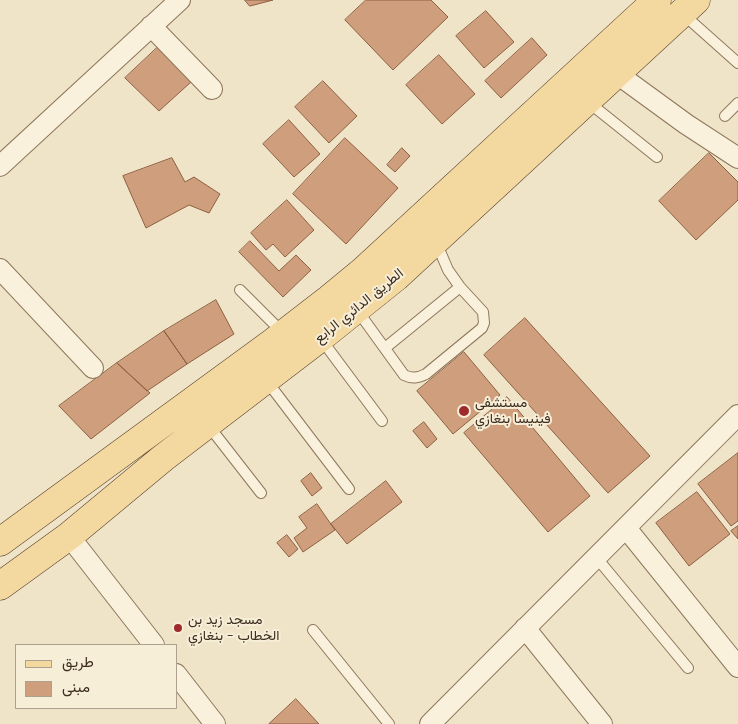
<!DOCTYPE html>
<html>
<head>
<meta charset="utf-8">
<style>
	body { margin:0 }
	#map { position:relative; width:738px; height:724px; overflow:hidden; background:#f0e4c8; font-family:Lora,Vazirmatn,serif }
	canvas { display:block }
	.legend { position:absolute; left:15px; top:644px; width:162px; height:65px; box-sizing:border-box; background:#f7eed8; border:1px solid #ada18e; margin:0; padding:6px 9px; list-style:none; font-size:15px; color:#3d2e20 }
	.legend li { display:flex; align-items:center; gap:10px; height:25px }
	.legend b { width:25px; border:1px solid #ada18e }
</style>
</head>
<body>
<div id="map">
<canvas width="738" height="724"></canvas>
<ul class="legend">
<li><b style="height:6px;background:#f3d9a0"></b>طريق</li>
<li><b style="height:14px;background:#cf9f7d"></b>مبنى</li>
</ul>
</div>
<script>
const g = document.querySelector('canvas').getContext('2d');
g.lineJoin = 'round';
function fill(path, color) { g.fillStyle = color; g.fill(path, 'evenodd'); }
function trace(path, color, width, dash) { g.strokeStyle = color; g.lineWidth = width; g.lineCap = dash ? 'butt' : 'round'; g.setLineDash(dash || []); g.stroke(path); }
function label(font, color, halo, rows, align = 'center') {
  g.font = font + ' Lora,Vazirmatn,serif'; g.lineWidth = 4; g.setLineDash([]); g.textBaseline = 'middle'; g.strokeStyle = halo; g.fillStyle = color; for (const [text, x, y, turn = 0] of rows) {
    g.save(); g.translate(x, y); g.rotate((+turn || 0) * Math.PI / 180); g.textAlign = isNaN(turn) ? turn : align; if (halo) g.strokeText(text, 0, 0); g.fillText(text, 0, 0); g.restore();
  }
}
const building = new Path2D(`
	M245,0H273L250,6Z
	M366,0H431L448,17L393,70L345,20Z
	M486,11L514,42L484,68L456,36Z
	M532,38L547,55L501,98L485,81Z
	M158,47L191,82L159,111L125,78Z
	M439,55L475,94L442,124L406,85Z
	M323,81L357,116L329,143L295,107Z
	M289,120L320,154L294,177L263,144Z
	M345,138L398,188L346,244L293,194Z
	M402,148L410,156L395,172L387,165Z
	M709,153L738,182V200L696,240L659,201Z
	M172,158L185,182L194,177L220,194L209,213L189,205L146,228L123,176Z
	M287,200L314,230L285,257L273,244L266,250L251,233Z
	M250,241L279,271L296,255L311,270L283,297L239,252Z
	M216,300L234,334L187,364L164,331Z
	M525,318L650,456L608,493L484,355Z
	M164,331L187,364L147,391L117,363Z
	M464,352L500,395L453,434L417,391Z
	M117,363L150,393L91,439L59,406Z
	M507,397L590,496L548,532L464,433Z
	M424,422L437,439L427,448L413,431Z
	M738,453V521L731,526L698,484Z
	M311,473L322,488L312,496L301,481Z
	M386,481L402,502L347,544L331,524Z
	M697,492L730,534L689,566L656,523Z
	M317,504L335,530L303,552L294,538L307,528L299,517Z
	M738,526V539L731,531Z
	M287,535L298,549L289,557L277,543Z
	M296,699L319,724H269Z`);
fill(building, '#cf9f7d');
trace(building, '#8d5f41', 1);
const lane = new Path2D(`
	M683,14L738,63
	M587,101L657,157
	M725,116L738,103
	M240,290L283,333
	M357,310L404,375C412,379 418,378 426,374L482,328L484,323L483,312L460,287L448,270L436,242
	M321,339L382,421
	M385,348L460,287
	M266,380L349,489
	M208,425L261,493
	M596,557L688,668
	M313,630L389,724`);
const street = new Path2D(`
	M151,26L212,89
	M616,73L686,124L738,158
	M0,166L180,0
	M0,269L93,368
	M626,528L738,667
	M69,536L154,645
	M525,628L602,724
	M176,674L215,724
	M430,724L738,415`);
const primary = new Path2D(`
	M0,542L272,343L329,299L363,271L657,0
	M0,586L69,536L163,458L320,338L396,277L696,0`);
trace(lane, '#8d765c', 12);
trace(street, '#8d765c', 22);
trace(primary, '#5b4430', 29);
trace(lane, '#faf1dc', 10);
trace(street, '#faf1dc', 20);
trace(primary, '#f3d9a0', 28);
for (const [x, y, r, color] of [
	[464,411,6,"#9e2a2b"],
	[178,628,5,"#9e2a2b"]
]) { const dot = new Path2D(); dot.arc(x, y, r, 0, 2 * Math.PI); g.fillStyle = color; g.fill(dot); trace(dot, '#f7eed8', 2); }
label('14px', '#3d2e20', '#f7eed8', [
	["الطريق الدائري الرابع",359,306,-39]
]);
label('14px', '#3d2e20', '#f7eed8', [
	["مستشفى",475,403],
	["فينيسا بنغازي",475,419],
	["مسجد زيد بن",188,620],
	["الخطاب - بنغازي",188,636]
], 'left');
</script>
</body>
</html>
